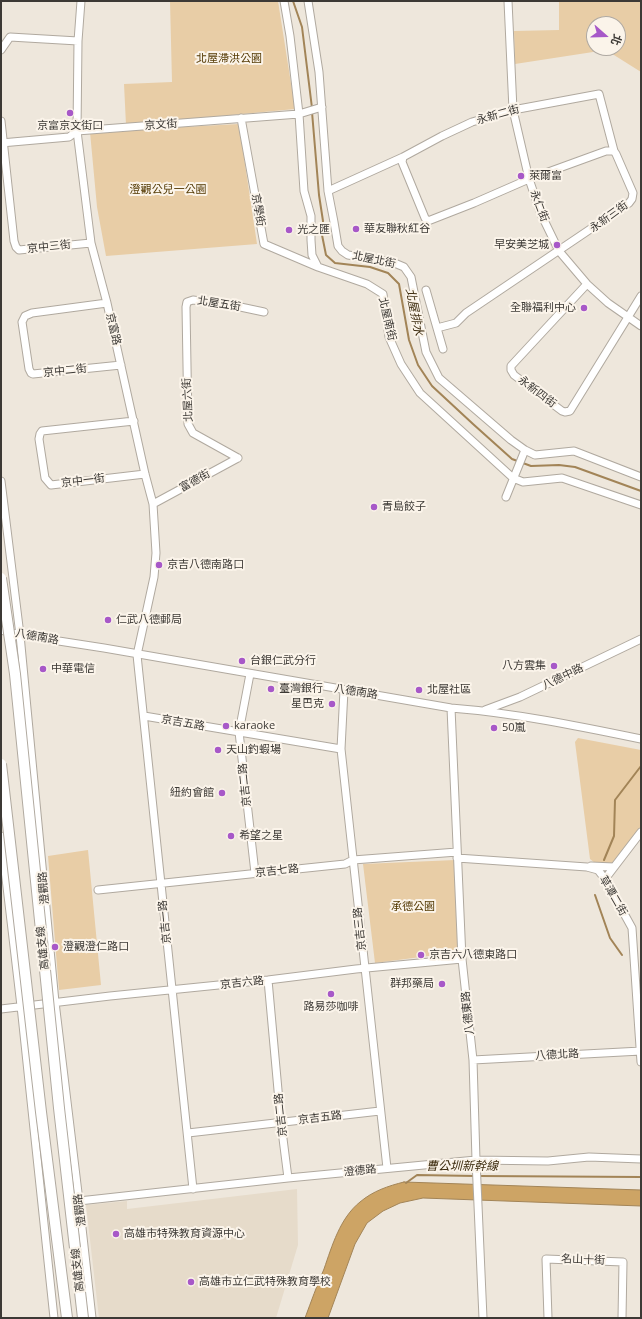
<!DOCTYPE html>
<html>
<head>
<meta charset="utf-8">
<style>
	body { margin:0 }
	#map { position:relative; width:642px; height:1319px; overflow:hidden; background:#eee7dc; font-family:"Open Sans","Noto Sans TC",sans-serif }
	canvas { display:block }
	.frame { position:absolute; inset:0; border:2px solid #3c3935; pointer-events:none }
	.north { position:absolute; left:586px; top:16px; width:40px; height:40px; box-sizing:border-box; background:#fbf4ea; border:1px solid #afa9a2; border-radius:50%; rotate:110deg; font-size:11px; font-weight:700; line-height:16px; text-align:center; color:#3c3935 }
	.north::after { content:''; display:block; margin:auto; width:14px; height:18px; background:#a758c8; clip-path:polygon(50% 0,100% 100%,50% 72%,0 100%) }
</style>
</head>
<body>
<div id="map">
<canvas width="642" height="1319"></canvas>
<div class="frame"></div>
<div class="north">北</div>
</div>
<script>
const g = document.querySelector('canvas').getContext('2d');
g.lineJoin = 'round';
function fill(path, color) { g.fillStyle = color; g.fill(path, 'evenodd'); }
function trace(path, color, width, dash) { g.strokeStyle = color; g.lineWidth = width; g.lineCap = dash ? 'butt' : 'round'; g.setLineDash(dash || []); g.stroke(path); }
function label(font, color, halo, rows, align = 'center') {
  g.font = font + ' "Open Sans","Noto Sans TC",sans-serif'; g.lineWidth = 4; g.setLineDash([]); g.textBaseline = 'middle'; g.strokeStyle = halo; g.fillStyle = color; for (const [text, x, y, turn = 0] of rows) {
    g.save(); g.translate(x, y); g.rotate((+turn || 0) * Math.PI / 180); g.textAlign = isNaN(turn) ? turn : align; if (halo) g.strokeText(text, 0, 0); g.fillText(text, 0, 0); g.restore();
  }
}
fill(new Path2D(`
	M297,1189L298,1245L276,1318H99L86,1205L127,1201V1209Z`), '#e6dbca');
fill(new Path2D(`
	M170,1H278L295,109L126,125L124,84L172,82Z
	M559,1H641V72L606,50L515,64L514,31L559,30ZM594,24H618V48H594Z
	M239,124L257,244L106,256L97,207L90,132Z
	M578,738L641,750V827L612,866L595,863L590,859L575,742Z
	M88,850L101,985L59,990L48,856Z
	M455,860L459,952L375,963L363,864Z`), '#e8cda6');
const water = new Path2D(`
	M404,1182L641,1190V1206L423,1198L400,1203L383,1211L367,1223L355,1244L328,1318H305C311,1302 317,1285 324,1269C332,1246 340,1218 360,1202C373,1191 388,1186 404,1182Z`);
fill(water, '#cda465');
trace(water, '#a28457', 1);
trace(new Path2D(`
	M293,1L302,27L312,108
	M312,112L319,195L323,221L322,235L326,255L335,263L370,267L388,273L399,284L409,340L418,365L432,386L473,424L512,459L531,466L559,465L575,467L641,491
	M604,860L614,836L615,800L641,766
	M595,895L610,938L622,955
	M479,1176L641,1177
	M406,1183L417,1175L475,1176`), '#a28457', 2);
const minor = new Path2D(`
	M81,1L78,41L77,131L91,243L107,303L145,474L153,504L156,553L154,577L137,655L193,1189
	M284,1L290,36L299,114L304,191L311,216V240L312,255L318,267L367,284L383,294L389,337L401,364L420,393L513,478L523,482L562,478L641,505
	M308,1L319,72L328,191L334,222L338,246L342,251L348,255L392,262L404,267L411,277L426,352L439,378L511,440L525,450L535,455L574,451L641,477
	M508,1L513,110L529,179L541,214L559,251L587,284L608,303L641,326
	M1,50L10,37L78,41
	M241,118L264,244L318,267
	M1,121L14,241L16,247L19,250L91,243
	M1,143L69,137L77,131L299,114L322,107
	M403,157L402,162L425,218L428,221L474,203L529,179L606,151H614L616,154L633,193L632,199L629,203L466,313L456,323L437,328
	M328,191L403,157L442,136L472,122L513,110L599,94L614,151
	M587,284L511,366V370L514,375L562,411L565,412L570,411L641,296
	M426,290L443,349
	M107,303L32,313L25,316L22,322L29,369L31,373L33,374L121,365
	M134,421L42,431L40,434L39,439L45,478L51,485L145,474
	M238,458L193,433L188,424L186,307L187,302L193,300L231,305L264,312
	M1,481L20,635L55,1002L79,1201L92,1318
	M506,497L525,450
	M153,504L238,458
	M1,630L20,635L104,648L451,708C515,713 578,726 641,739
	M250,674L239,732L255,873
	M344,690L341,749L387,1168
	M451,708L462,959L473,1060L476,1160L483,1318
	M485,710L520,697L641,639
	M144,716L341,749
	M1,836L21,1006L54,1318
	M457,858L587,867L598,870L605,879L632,928L641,1062
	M591,866L614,867
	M605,879L641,832
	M98,890L345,864L353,860L457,852
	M268,980L281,1123L288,1178
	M1,1009L110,996L268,980L356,969L462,959
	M473,1060L641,1051
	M188,1133L380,1111
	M79,1201L288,1178L476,1160L548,1161L589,1157L641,1159
	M548,1318L546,1259L623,1262L622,1318`);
trace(minor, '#b0a99f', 9);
trace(minor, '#fff', 7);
const highwayBridge = new Path2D(`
	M1,578L15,674L59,1108L83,1318
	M1,764L41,1112L67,1318`);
trace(highwayBridge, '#b0a99f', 12, []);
trace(highwayBridge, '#fff', 10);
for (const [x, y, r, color] of [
	[70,113,4,"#a758c8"],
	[521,176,4,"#a758c8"],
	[356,229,4,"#a758c8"],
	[289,230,4,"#a758c8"],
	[557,245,4,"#a758c8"],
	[584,308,4,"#a758c8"],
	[374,507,4,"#a758c8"],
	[159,565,4,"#a758c8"],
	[108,620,4,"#a758c8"],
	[242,661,4,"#a758c8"],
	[554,666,4,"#a758c8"],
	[43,669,4,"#a758c8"],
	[271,689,4,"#a758c8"],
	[419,690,4,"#a758c8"],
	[332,704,4,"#a758c8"],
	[226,726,4,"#a758c8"],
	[494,728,4,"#a758c8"],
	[218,750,4,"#a758c8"],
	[222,793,4,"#a758c8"],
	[231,836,4,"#a758c8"],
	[55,947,4,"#a758c8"],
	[421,955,4,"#a758c8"],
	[442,984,4,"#a758c8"],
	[331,994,4,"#a758c8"],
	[116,1234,4,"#a758c8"],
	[191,1282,4,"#a758c8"]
]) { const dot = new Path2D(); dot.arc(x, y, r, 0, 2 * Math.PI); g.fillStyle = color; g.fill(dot); trace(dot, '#fbf4ea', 1.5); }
label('11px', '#533802', '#fbf4ea', [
	["北屋滯洪公園",229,59],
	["澄觀公兒一公園",168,190],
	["承德公園",413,907]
]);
label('11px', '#3c3935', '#fbf4ea', [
	["永新二街",498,115,-16],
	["京文街",161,125,-4],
	["永仁街",539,206,69],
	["京學街",258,210,80],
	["永新三街",609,217,-36],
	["京中三街",49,247,-6],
	["北屋北街",374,260,12],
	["北屋五街",219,304,9],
	["北屋南街",387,319,77],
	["京富路",113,329,77],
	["京中二街",65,371,-6],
	["永新四街",537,392,37],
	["北屋六街",188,400,-93],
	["京中一街",83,481,-7],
	["富德街",195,481,-29],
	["八德南路",37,637,10],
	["八德中路",563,677,-26],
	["八德南路",356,692,9],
	["京吉五路",183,723,10],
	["京吉二路",245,785,-96],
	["京吉七路",277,871,-6],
	["澄觀路",44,888,-95],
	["草潭二街",613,896,60],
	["京吉一路",165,922,-96],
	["京吉三路",360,929,-96],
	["高雄支線",43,948,-96],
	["京吉六路",242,983,-6],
	["八德東路",468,1013,-96],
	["八德北路",557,1055,-3],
	["京吉二路",281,1115,-96],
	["京吉五路",320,1118,-7],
	["澄德路",360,1171,-6],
	["澄觀路",80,1210,-97],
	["名山十街",583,1260,2],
	["高雄支線",78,1270,-96]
]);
label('11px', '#3c3935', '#fbf4ea', [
	["京富京文街口",70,126,"center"],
	["萊爾富",529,176],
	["華友聯秋紅谷",364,229],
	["光之匯",297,230],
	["早安美芝城",549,245,"right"],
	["全聯福利中心",576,308,"right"],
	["青島餃子",382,507],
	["京吉八德南路口",167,565],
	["仁武八德郵局",116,620],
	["台銀仁武分行",250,661],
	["八方雲集",546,666,"right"],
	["中華電信",51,669],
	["臺灣銀行",279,689],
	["北屋社區",427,690],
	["星巴克",324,704,"right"],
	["karaoke",234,726],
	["50嵐",502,728],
	["天山釣蝦場",226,750],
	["紐約會館",214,793,"right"],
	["希望之星",239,836],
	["澄觀澄仁路口",63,947],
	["京吉六八德東路口",429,955],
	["群邦藥局",434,984,"right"],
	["路易莎咖啡",331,1007,"center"],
	["高雄市特殊教育資源中心",124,1234],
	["高雄市立仁武特殊教育學校",199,1282]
], 'left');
label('italic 12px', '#3e2d10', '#fbf4ea', [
	["北屋排水",414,312,79],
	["曹公圳新幹線",462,1167]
]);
</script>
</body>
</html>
